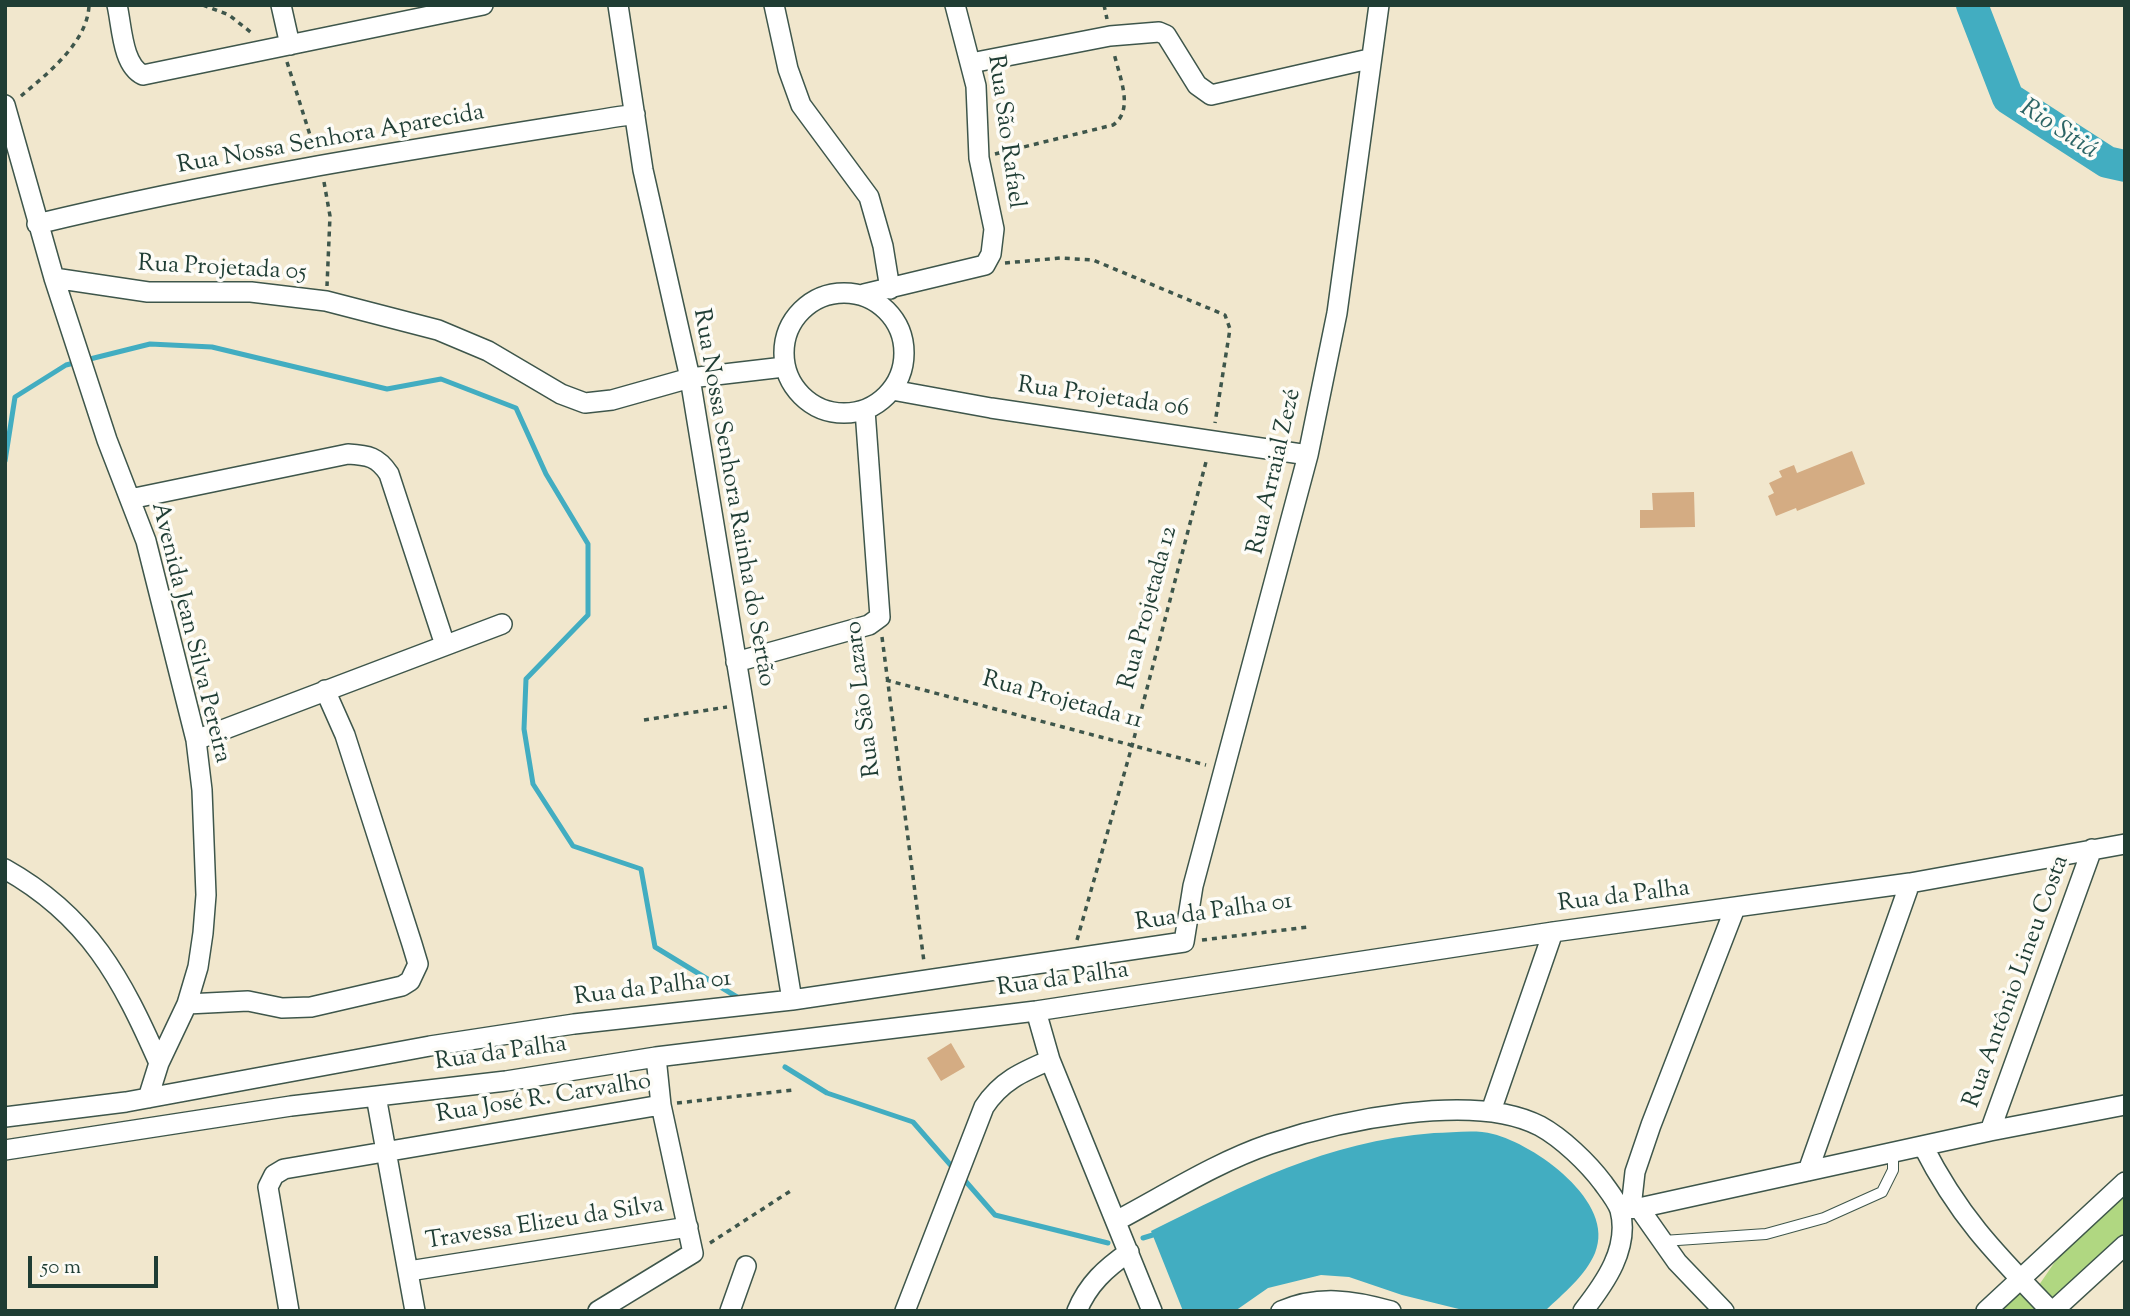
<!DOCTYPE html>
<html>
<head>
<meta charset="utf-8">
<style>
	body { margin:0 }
	#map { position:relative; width:2130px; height:1316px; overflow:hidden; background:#f1e7cd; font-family:"Sorts Mill Goudy",serif }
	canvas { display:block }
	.frame { position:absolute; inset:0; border:7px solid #1f3d34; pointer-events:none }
	.scale { position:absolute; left:28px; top:1256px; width:130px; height:32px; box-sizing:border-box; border:4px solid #1f3d34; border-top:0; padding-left:9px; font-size:21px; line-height:24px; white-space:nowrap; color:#1f3d34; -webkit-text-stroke:5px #fdfcf7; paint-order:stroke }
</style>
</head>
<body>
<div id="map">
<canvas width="2130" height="1316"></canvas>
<div class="frame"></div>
<div class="scale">50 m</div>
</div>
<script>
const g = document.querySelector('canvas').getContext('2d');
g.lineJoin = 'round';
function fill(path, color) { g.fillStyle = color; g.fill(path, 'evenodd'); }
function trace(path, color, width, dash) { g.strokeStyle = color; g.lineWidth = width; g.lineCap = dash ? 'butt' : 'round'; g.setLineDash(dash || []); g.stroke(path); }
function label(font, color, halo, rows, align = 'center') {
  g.font = font + ' "Sorts Mill Goudy",serif'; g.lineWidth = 7; g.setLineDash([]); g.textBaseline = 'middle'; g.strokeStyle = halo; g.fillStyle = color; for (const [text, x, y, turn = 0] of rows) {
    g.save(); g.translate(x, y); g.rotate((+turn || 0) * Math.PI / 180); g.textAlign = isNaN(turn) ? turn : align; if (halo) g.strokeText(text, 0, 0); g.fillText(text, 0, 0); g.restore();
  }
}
fill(new Path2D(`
	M2125,1193V1233L2053,1300L2044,1294L2039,1285L2061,1253Z
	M2022,1289L2041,1311H1999Z`), '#b0d781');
fill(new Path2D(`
	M1434,1133C1452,1133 1475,1129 1493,1134C1534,1144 1617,1202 1595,1253C1586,1275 1563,1294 1546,1310L1467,1311L1402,1295L1349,1277L1321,1275L1268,1288L1235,1311H1183L1151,1231C1246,1184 1325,1142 1434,1133Z`), '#42adc1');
trace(new Path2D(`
	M5,461L15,397L66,365L150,344L212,347L387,389L441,379L516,408L546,474L588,544V615L526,679L524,729L533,784L573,846L641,869L655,947L737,997
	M785,1067L827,1093L913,1122L954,1169
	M961,1176L995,1215L1108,1243
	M1143,1238L1156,1234`), '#42adc1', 5);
trace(new Path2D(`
	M1972,5L2008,98L2107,162L2125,166`), '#42adc1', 32);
fill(new Path2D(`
	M1852,451L1865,484L1797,511L1796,508L1776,516L1768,496L1774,493L1769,483L1782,477L1779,471L1794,465L1797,473Z
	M1694,492L1695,527L1640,528V510H1653L1652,493Z
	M951,1043L965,1067L941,1081L927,1058Z`), '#d4ac83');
const service = new Path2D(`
	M1663,1241L1766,1234L1824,1218L1882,1192L1893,1170V1152`);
const minor = new Path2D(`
	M117,5C122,26 122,65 143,75L483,5
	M281,5L290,45
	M618,5L643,170L690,378L792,1000
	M774,5L788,69L801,105L869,197L883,246L890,289
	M971,63L1110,36L1159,32L1166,35L1197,85L1211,95L1369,59
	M5,105L54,278L107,440L146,541L196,740L202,790L206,895L203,933L198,967L187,1004L159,1063L148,1098
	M37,224C234,176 434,146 635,114
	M54,278L148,292H251L326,301L438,330L488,351L561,394L585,403L612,400L690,378L784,367
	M784 353a60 60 0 1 1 120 0a60 60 0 1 1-120 0Z
	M864,294L985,265L991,254L994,229L979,158L976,86L955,5
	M892,390L991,408L1308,455
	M130,499L348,454C368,455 378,457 389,474L445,645
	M736,662L869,625L880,617L865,410
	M196,740L502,624
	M5,869C89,916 122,979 159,1063
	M187,1004L248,1001L282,1008L311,1007L402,986L410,981L418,964L412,944L345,735L325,690
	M1036,1011L1050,1060L1152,1311
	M376,1096L415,1311
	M1491,1111L1553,932
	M5,1117L126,1102L430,1046L574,1024L792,1000L1184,942L1193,886L1308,455L1337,313L1379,5
	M1990,1131L2092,849
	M1923,1146C1959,1217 1996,1254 2051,1311
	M5,1150L291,1106L506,1081L656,1057L1036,1011L1553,932L1910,883L2125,844
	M1808,1171L1910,883
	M1631,1208L1635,1172L1651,1125L1735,908
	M1639,1208L1677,1262L1724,1311
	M1620,1209L1639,1208L1990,1131L2125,1105
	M1118,1220C1167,1194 1217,1162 1270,1144C1338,1121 1473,1091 1540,1126C1562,1138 1588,1163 1603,1183C1608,1190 1617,1201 1620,1210C1630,1248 1605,1283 1583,1311
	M409,1271L688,1227
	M289,1311L268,1187L274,1175L284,1169L661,1105
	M598,1311L693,1253L661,1105L656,1057
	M730,1311L746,1266
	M905,1311L984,1107C1001,1081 1022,1072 1050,1060
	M1077,1311C1088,1284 1106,1268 1129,1252
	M1281,1311C1318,1295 1353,1300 1391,1311
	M1986,1311L2125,1182
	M2053,1311L2125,1245`);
trace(service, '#3e564b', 12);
trace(minor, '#3e564b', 22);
trace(new Path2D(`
	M203,5L229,15L253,34
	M1104,5L1107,19
	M287,62L315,151
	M21,96C47,74 88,42 89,5
	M995,154L1113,125C1135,110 1119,76 1114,53
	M324,182L330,216L327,286
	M1005,263L1060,258L1093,260L1225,315L1230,329L1215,423
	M882,637L924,962
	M886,680L1206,765
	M644,720L727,707
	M1077,940L1132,746L1207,458
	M1202,940L1308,927
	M677,1103L793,1090
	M710,1243L792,1190`), '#3e564b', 3.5, [5, 5]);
trace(service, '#fff', 10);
trace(minor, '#fff', 19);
label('24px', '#1f3d34', '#fdfcf7', [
	["Rua São Rafael",1004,132,82],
	["Rua Nossa Senhora Aparecida",331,141,-10],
	["Rua Projetada 05",222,270,3],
	["Rua Projetada 06",1103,399,8],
	["Rua Arraial Zezé",1276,472,-77],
	["Rua Nossa Senhora Rainha do Sertão",732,498,80],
	["Rua Projetada 12",1150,608,-75],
	["Avenida Jean Silva Pereira",189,633,76],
	["Rua São Lazaro",865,699,-97],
	["Rua Projetada 11",1062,702,15],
	["Rua da Palha",1624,898,-7],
	["Rua da Palha 01",1214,914,-8],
	["Rua da Palha",1063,981,-8],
	["Rua Antônio Lineu Costa",2018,982,-70],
	["Rua da Palha 01",653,990,-7],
	["Rua da Palha",501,1055,-8],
	["Rua José R. Carvalho",544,1100,-9],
	["Travessa Elizeu da Silva",545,1225,-9]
]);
label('italic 26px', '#2b6465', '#fdfcf7', [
	["Rio Sitiá",2058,131,33]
]);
</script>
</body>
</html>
